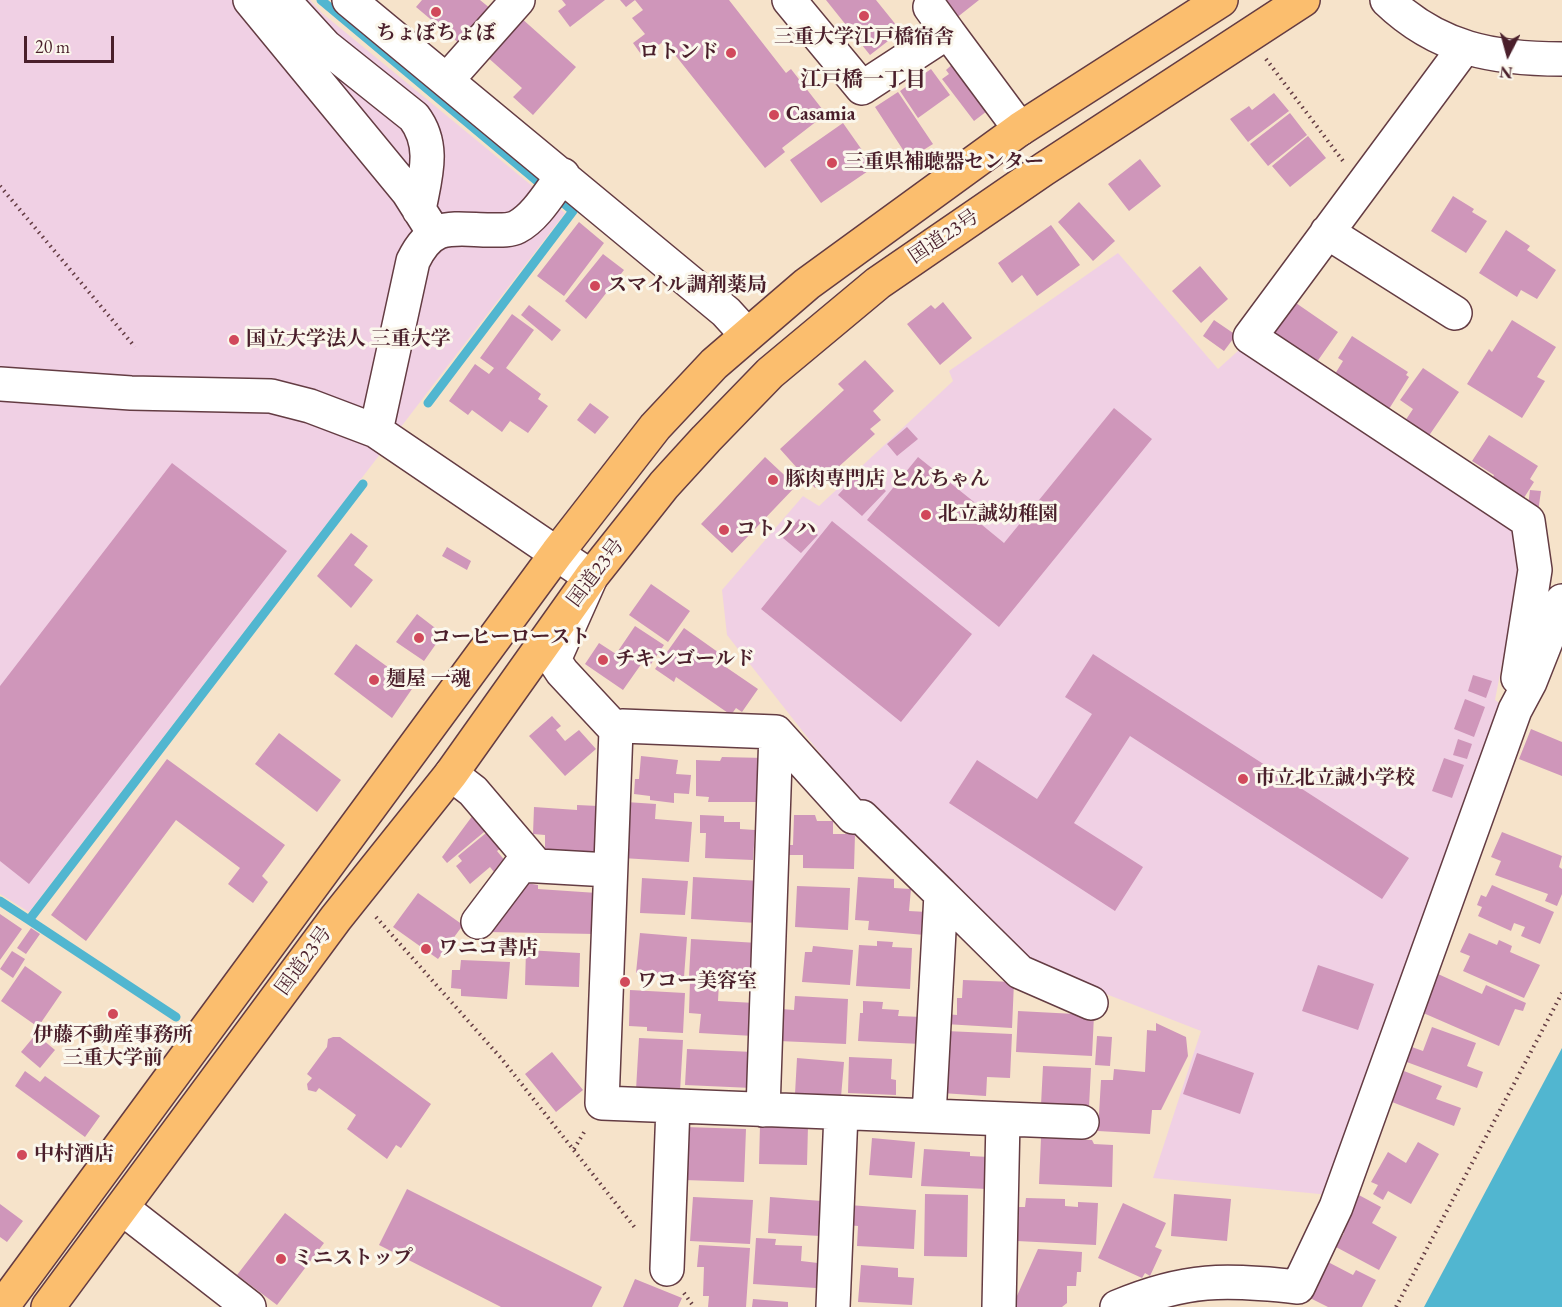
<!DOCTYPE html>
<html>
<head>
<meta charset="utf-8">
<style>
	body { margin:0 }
	#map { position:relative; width:1562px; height:1307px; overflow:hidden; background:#f6e3ca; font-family:"EB Garamond",serif }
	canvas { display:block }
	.north { position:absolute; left:1478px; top:24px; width:60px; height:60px; -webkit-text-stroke:4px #fbf7ec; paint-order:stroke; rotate:186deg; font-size:16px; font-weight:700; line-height:24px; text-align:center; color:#4a1f2b }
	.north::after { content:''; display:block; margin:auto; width:21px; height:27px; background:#4a1f2b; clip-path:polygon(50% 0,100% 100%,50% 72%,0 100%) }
	.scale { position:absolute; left:24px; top:36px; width:90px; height:27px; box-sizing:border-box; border:3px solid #4a1f2b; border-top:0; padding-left:8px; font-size:18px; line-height:21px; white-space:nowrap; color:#4a1f2b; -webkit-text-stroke:4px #fbf7ec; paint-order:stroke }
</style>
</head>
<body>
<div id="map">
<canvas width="1562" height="1307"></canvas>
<div class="north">N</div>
<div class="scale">20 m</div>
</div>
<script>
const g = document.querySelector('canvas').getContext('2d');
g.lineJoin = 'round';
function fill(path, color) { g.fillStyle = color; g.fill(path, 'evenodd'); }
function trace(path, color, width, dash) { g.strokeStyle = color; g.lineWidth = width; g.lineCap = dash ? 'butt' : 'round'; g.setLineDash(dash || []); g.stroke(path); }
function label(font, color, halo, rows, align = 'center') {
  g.font = font + ' "EB Garamond","Noto Serif JP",serif'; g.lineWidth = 6; g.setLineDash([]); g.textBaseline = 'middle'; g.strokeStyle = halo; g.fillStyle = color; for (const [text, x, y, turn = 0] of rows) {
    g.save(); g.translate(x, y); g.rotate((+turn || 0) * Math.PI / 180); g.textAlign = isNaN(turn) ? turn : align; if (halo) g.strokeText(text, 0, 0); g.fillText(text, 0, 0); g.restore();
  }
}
fill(new Path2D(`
	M0,0H310L322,13L565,213L29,912L0,894Z
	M1118,253L1218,369L1239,350L1517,530L1522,561L1495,700L1505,707L1330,1195L1153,1178L1201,1031L1029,964L859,803L727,635L722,590L803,496L819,506L953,381L949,371Z`), '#f0d0e4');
fill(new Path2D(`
	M1562,1048V1307H1424Z`), '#51b6d0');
trace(new Path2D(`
	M321,0L573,211L428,403
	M0,901L29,920L363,484
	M29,920L176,1017`), '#51b6d0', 9);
fill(new Path2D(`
	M422,0H480L491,9L460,44L416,7Z
	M562,0H605L570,27L558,11L566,5Z
	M620,0H729L786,73L791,69L826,114L782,148L785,152L765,168L664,41L643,57L633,43L645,34L632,18L643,10L635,0L626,7Z
	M826,0H876L901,31L870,55Z
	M939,0H979L955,19Z
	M520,17L576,67L533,115L513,97L522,88L485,55Z
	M955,62L991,108L974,121L942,79L949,74L946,70Z
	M931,69L950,95L918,118L900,91Z
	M898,92L933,144L909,159L875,107Z
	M1274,93L1289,111L1248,142L1230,119L1249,106L1252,110Z
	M1290,113L1307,135L1268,166L1250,144Z
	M843,123L874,167L821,203L790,160Z
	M1308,136L1326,158L1290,187L1272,166Z
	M1140,159L1161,186L1129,211L1108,184Z
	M1453,196L1474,209L1472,212L1487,221L1466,253L1431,231Z
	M1079,202L1115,241L1093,261L1058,222Z
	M579,222L604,243L564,296L537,276Z
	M1051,225L1080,265L1037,296L1022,275L1012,283L998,263Z
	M1506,230L1530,246L1527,250L1556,270L1537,299L1521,290L1517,297L1479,273Z
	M603,254L624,270L586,319L565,301Z
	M1200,266L1228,299L1201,323L1172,291Z
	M1293,301L1338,332L1314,366L1269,335Z
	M943,302L972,338L940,365L907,324L931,305L935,309Z
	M529,305L561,330L552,341L521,315Z
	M512,314L534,330L506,368L541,394L538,399L548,406L528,433L510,421L502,432L472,410L468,415L449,401L475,364L489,374L494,368L480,358Z
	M1214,320L1236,335L1224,351L1203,336Z
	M1512,320L1556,347L1537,377L1545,381L1522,418L1467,384L1489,349L1492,352Z
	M1352,336L1408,372L1406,375L1409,377L1389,409L1335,374L1343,361L1338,358Z
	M865,360L894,391L873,411L881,420L870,429L875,434L815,488L780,449L844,390L838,384Z
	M1423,368L1459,392L1428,437L1405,421L1413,409L1400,400Z
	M590,403L609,417L595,434L577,420Z
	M1114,408L1152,439L999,627L867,520L918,457L984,510L976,520L1004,543Z
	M907,427L918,439L897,456L887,444Z
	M1489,435L1538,466L1530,479L1534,482L1522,501L1491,481L1494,475L1472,461Z
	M765,457L796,486L732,553L701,524Z
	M172,463L287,551L29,884L0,861V686Z
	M862,469L886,491L862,516L838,495Z
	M1530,490L1541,491L1538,512L1528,506Z
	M799,519L818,535L801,553L783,538Z
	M832,521L972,634L901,722L761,609Z
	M351,533L368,546L354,565L373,580L351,608L317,576Z
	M447,547L471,561L467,570L442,556Z
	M651,584L690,611L668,642L629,615Z
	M417,614L443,634L424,661L396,642Z
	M635,626L664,645L649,667L642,663L623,690L585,664L599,643L616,654Z
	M684,628L722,655L717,661L758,689L742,712L736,708L731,715L676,677L674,682L655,669Z
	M356,644L414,686L392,718L334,674Z
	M1093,654L1409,858L1382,899L1130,736L1074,823L1143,867L1115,911L949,803L977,760L1037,799L1092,714L1065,697Z
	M1473,675L1492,681L1486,698L1468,691Z
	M1465,699L1485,707L1474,737L1454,729Z
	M552,716L561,726L556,730L565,741L579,730L596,749L565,776L529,736Z
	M1531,729L1562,742V776L1519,759Z
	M279,733L341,780L317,812L255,764Z
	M1458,739L1472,744L1467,759L1453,755Z
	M641,756L678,760L676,774L691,775L689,794L674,793V803L650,800V796L634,794L635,779H639Z
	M722,757L765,758L762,802H708L709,797L696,796V760L720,761Z
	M1444,758L1464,765L1452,798L1432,791Z
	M167,759L285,845L262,876L268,882L253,903L228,884L240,868L176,820L86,941L51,915Z
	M626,802L656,804L655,819L692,822L689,862L622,858Z
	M577,805L598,806L595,852L545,849V835L533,834L534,807L577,810Z
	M476,811L490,827L447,863L442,857Z
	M700,815L724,816V822H740V829L755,830L753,860L705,858L706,833H700Z
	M794,815H815L817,821H833V834H855L854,869L803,868V855H788V845H793Z
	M1502,832L1562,856L1559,867L1562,869V894L1557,906L1545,901L1548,894L1495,875L1501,861L1491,857Z
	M486,833L492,840L497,835L505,845L497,851L506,862L494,872L490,867L470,884L456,866L462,861L458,856Z
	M693,877L760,881L757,923L691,919Z
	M858,877L894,879V888L911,889L909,911L927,912L925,935L868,930L869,921L855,920Z
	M642,878L688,881L685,915L640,913Z
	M521,882L538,885V889L597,893L595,934L487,932L499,912H508L509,902Z
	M1492,885L1554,912L1540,944L1521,936L1525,927L1514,923L1511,931L1478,916L1482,907L1477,905L1481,895L1486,897Z
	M797,886L850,888L848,930L795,927Z
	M418,893L463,925L438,959L393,927Z
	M0,914L22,929L0,960Z
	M31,928L40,934L26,954L17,948Z
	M640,933L687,937L684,977L636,973Z
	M1469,933L1497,945L1499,940L1512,946L1510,952L1540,965L1524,998L1463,971L1470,956L1460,952Z
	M691,939L758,943L756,981L689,977Z
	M877,941L893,942L892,947L912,948L910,989L856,986L859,945L877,946Z
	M813,946L853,950L850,985L802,982L805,952H812Z
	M526,950L580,953L579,987L525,985Z
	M12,951L25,959L13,978L0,969Z
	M461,960L510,962L507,999L461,996V989L451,988L452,970H460Z
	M1318,965L1374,984L1358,1030L1302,1011Z
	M25,966L62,992L38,1027L1,1001Z
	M1438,974L1482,994L1486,985L1526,1003L1523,1011L1515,1009L1499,1046L1421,1012Z
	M963,980L1014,982L1012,1028L945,1024V1014L957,1015V998H962Z
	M690,981L719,982L718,1001L755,1003L754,1036L699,1033L701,1014L689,1013Z
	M630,990L685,993L683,1033L647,1031V1027L629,1026Z
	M795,996L848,999L846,1044L779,1041L781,1009L794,1010Z
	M863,1001L883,1002L882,1009L899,1010L898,1016L922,1017L921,1044L858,1041L860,1013H863Z
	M1018,1011L1094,1015L1092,1056L1016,1052Z
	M1156,1023L1186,1037L1188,1056L1161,1110H1152L1150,1134L1098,1131L1101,1080H1113L1114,1069L1145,1072L1147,1030L1156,1031Z
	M1432,1027L1476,1043L1467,1066L1483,1072L1477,1088L1404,1061L1409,1046L1423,1051Z
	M946,1031L1012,1034L1010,1078L987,1077L986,1096L942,1093Z
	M36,1034L55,1050L40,1068L21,1052Z
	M1097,1036L1112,1037L1110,1066L1095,1065Z
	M333,1037H340L431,1104L401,1148L396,1145L387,1159L347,1129L356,1115L319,1088L316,1092L308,1090L307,1084L312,1078L307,1074L327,1047L328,1039Z
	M639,1038L683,1040L680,1092L636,1090Z
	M687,1049L753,1052L752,1088L685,1085Z
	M552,1052L583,1090L556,1112L525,1074Z
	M1197,1053L1254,1073L1240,1114L1183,1094Z
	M849,1057L892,1059L891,1079L896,1080V1095L848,1093Z
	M797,1058L844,1062L841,1097L795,1094Z
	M1043,1066L1091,1068L1089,1107L1041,1105Z
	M25,1071L40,1082L45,1076L100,1116L85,1137L15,1086Z
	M1404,1071L1442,1086L1436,1099L1461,1108L1454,1126L1392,1102Z
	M760,1125L808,1126L807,1165L759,1164Z
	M685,1127L746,1129L744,1182L684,1180Z
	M872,1138L915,1142L912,1178L869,1175Z
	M1041,1138L1092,1140L1094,1144L1113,1145L1112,1187L1039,1184Z
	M1418,1142L1439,1154L1411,1204L1388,1191L1383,1200L1373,1194L1378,1185L1371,1182L1388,1152L1406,1163Z
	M924,1149L970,1152V1156L989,1157L987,1189L921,1186Z
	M407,1189L602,1287L592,1307H501L379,1245Z
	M925,1194L968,1195L967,1257L924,1256Z
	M1174,1194L1231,1199L1227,1241L1171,1236Z
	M1357,1194L1381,1207L1372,1223L1397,1237L1379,1270L1336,1247L1344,1233L1338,1230Z
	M693,1197L753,1200L750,1244L690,1241Z
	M770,1197L822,1201L820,1236L768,1233Z
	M1026,1198L1065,1199V1206L1078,1207V1202L1098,1203L1096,1245L1017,1241L1019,1207H1025Z
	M1123,1203L1166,1223L1155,1247L1162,1250L1150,1276L1145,1273L1142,1278L1098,1258Z
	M0,1204L23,1221L7,1242L0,1237Z
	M849,1205L916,1210L914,1249L857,1246L858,1226L847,1225Z
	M285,1213L324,1243L277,1305L237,1275Z
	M756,1238L776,1239L775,1245L802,1246L801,1261L818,1263L816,1288L753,1284Z
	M699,1245L750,1248L746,1307H708L709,1296H703L704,1267H697Z
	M1038,1249L1082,1252L1081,1272H1077L1076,1286H1067V1303L1062,1307H1012Z
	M1328,1262L1353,1275L1356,1270L1376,1280L1362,1307H1328L1310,1298Z
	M861,1265L898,1268V1277L914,1278L912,1305L858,1302Z
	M635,1279L682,1298L678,1307H623Z
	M753,1299L788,1302V1307H752Z`), '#cf96ba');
const minor = new Path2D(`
	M250,0L408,192L434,233
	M283,0L325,46L414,117C436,146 425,177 419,210
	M349,0L726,312L747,335
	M789,0L862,88L948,32L1020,129
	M1387,0C1438,49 1494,59 1562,59
	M930,7L948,32
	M1464,48L1250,337L1528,521L1535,570L1518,678
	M447,80L518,0
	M1327,232L1455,313
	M0,384L131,393L271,396L310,406L376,431L591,577L554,660L562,672L616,730L602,1103L1082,1122
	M376,431L413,261C432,222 450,229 490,230C498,230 509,231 517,227C536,217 550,192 563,175
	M616,730L622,726L776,732L853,817H862L941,894L929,1116
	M451,774L473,791L536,865
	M941,894L1020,972L1091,1003
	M478,922L521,865L609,870
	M763,1110L776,732
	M122,1208L249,1307
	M667,1269L673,1106
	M833,1307L841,1113
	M999,1307L1003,1119
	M1117,1307C1186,1278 1226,1279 1298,1287L1336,1207L1515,710L1530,682L1562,601`);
const highway = new Path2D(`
	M2,1307L557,553L655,427L714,364L807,284L1020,129L1221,0
	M48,1307L336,918L451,774L591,577L664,485L706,439L770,373L878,283L1044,169L1303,0`);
trace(minor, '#643c43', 36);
trace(highway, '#643c43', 36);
trace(new Path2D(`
	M1266,59L1343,161
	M0,186L135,347
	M376,917L501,1058L636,1229
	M574,1149L586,1129
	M684,1293L694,1307
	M1396,1307L1562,993`), '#643c43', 4, [1.5, 4.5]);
trace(minor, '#fff', 33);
trace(highway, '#fbbe6e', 33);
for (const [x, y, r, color] of [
	[436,12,6,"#d1495b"],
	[864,16,6,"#d1495b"],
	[731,53,6,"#d1495b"],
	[774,115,6,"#d1495b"],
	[832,163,6,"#d1495b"],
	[595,286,6,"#d1495b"],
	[234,340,6,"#d1495b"],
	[773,480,6,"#d1495b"],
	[926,515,6,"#d1495b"],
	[724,530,6,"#d1495b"],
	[419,638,6,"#d1495b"],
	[603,660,6,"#d1495b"],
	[374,680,6,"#d1495b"],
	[1243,779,6,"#d1495b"],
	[426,949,6,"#d1495b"],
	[625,982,6,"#d1495b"],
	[113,1014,6,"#d1495b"],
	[22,1155,6,"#d1495b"],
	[281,1259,6,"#d1495b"]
]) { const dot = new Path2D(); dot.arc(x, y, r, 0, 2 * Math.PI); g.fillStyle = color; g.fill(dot); trace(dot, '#fbf7ec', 2); }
label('bold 20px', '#4a1f2b', '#fbf7ec', [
	["ちょぼちょぼ",436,34,"center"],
	["三重大学江戸橋宿舎",864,38,"center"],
	["ロトンド",719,53,"right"],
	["Casamia",786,115],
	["三重県補聴器センター",844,163],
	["スマイル調剤薬局",607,286],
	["国立大学法人 三重大学",246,340],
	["豚肉専門店 とんちゃん",785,480],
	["北立誠幼稚園",938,515],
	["コトノハ",736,530],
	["コーヒーロースト",431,638],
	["チキンゴールド",615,660],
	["麺屋 一魂",386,680],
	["市立北立誠小学校",1255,779],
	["ワニコ書店",438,949],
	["ワコー美容室",637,982],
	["伊藤不動産事務所",113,1036,"center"],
	["三重大学前",113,1059,"center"],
	["中村酒店",34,1155],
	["ミニストップ",293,1259]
], 'left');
label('20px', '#4a1f2b', '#fbf7ec', [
	["国道23号",944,237,-34],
	["国道23号",596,573,-53],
	["国道23号",304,961,-54]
]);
label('bold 21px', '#4a1f2b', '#fbf7ec', [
	["江戸橋一丁目",863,80]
]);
</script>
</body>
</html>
